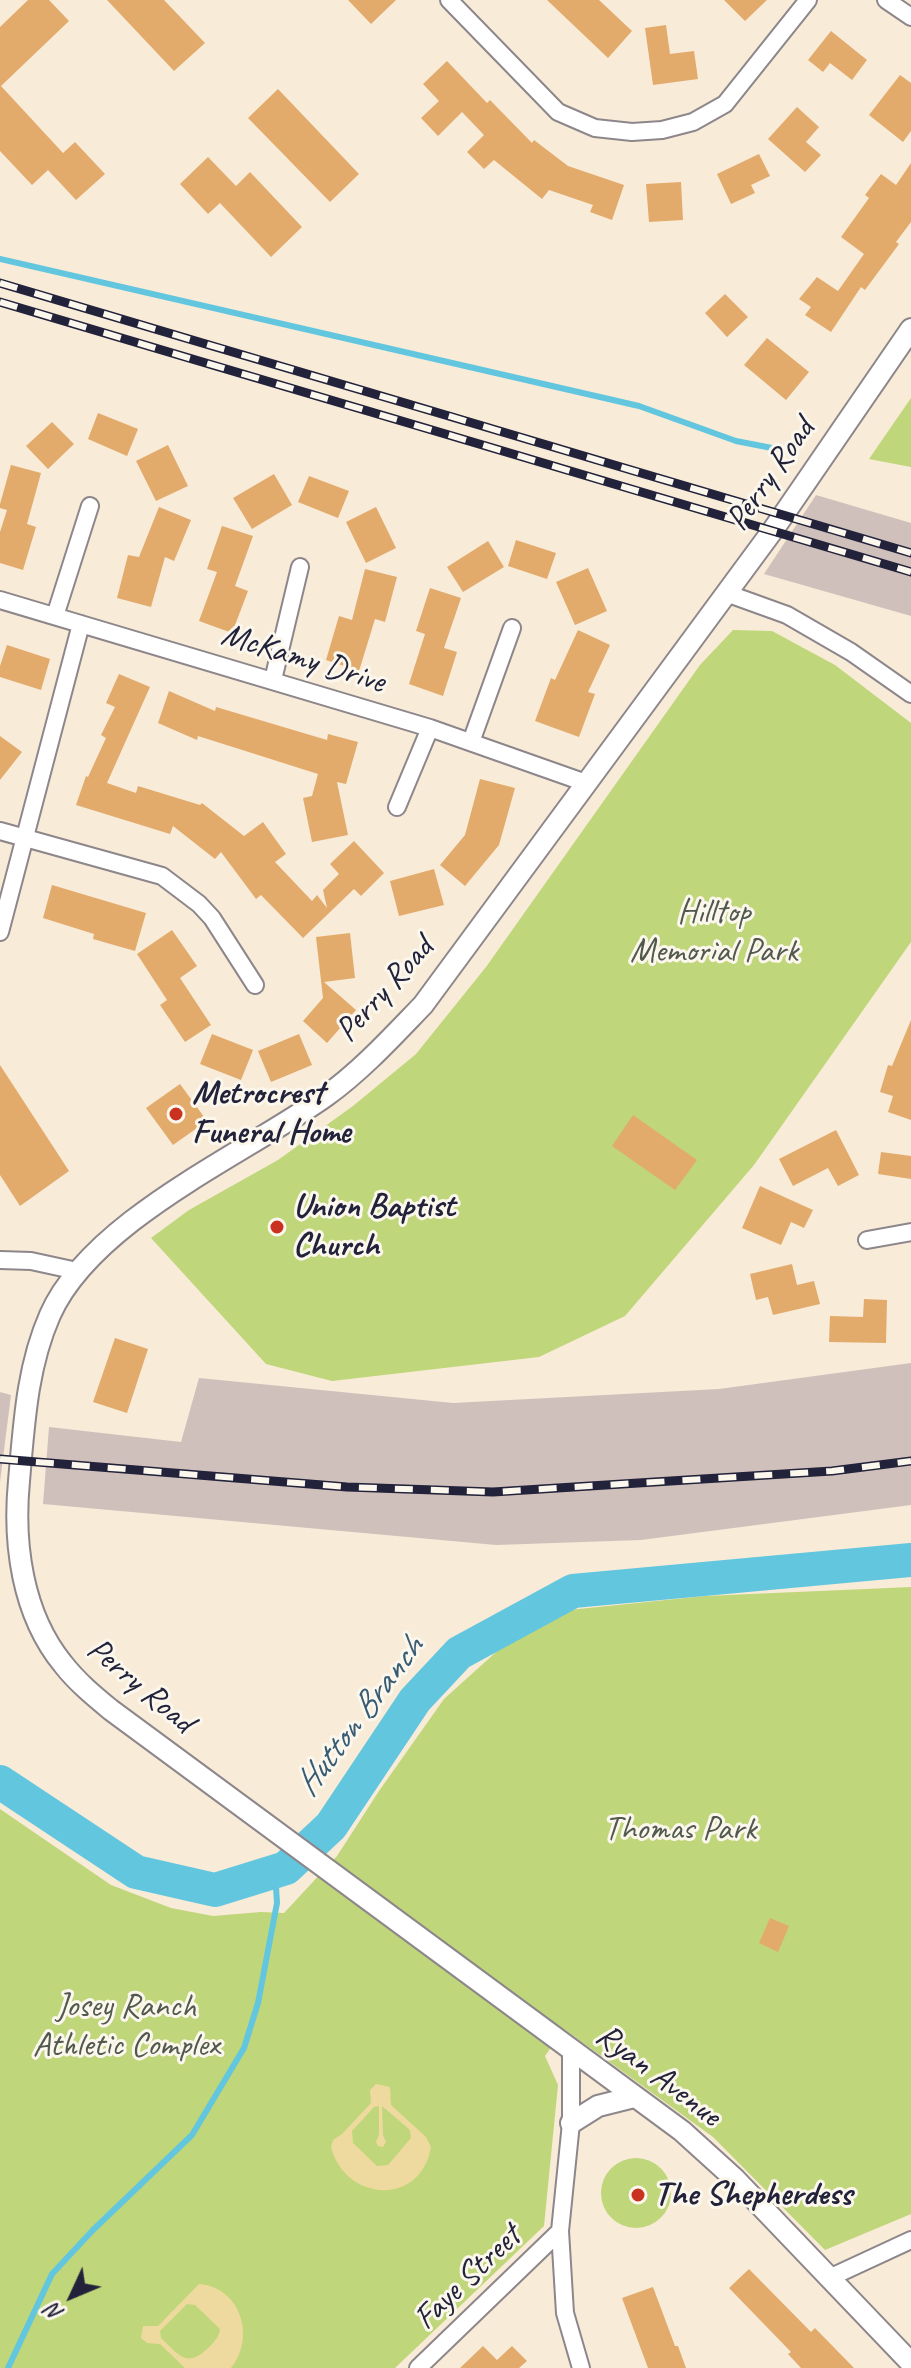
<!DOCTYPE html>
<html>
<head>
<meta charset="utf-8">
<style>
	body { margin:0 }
	#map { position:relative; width:911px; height:2368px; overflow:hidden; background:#f8ebd8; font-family:Caveat,sans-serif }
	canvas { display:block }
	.north { position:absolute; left:32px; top:2256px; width:80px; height:80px; -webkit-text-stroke:6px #fbf7ec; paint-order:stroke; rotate:226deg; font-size:22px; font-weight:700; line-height:32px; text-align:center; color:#22223b }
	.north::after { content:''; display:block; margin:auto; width:28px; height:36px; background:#22223b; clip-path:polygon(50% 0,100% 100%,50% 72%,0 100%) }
</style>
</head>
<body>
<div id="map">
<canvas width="911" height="2368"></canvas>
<div class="north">N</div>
</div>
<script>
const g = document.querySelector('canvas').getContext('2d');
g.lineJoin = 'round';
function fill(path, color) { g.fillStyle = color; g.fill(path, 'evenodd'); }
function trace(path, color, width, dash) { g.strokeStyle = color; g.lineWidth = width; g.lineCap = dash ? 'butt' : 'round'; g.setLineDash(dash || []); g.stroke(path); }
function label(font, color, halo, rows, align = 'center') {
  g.font = font + ' Caveat,sans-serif'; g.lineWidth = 6; g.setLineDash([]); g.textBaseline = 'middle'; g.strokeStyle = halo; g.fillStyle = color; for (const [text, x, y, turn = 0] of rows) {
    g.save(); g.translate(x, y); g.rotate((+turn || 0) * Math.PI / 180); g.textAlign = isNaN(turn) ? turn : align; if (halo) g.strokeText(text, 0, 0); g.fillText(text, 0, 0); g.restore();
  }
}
fill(new Path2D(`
	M816,495L911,523V616L764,574Z
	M911,1363V1505L641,1540L496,1545L43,1504L49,1427L181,1442L199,1378L453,1403L719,1389Z
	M0,1392L11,1395L0,1482Z`), '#d0c0bc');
fill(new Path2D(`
	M911,398V467L869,459Z
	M733,630L772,631L835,665L911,723V942L754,1165L625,1316L539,1357L332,1381L266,1364L151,1238L189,1210L278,1160L353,1106L416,1054L486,967L700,665Z
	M911,1587V2214L825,2250L713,2137L564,2029L545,2056L558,2085L544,2226L395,2368H0V1809L111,1885L171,1908L213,1916L261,1912L284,1913L337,1856L379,1791L444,1699L505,1644L569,1610L705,1596Z
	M601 2193a35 35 0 1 1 70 0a35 35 0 1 1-70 0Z`), '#c0d67a');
fill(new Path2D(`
	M376,2084L390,2087L391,2105L426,2137L431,2147C421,2207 345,2202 331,2147L333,2140L342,2134L371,2103L370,2090ZM379,2106V2135L376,2142L378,2146L383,2147L386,2142L383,2135L382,2106L410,2130L411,2138L388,2165L377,2166L353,2143L352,2131L374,2107Z
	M199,2284C241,2287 256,2338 231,2368H185L160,2344L147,2343L141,2338L143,2326H158ZM187,2304L195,2305L220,2329C219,2338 213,2343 206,2350C186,2368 178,2354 161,2338L160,2331Z`), '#eeda9e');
trace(new Path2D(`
	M0,259L639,406L736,441L782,450
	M8,2368L52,2274L93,2230L192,2135L244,2048L258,2003L277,1903L275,1871`), '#62c6df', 6);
trace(new Path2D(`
	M0,1782L136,1872L215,1890L286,1868L331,1826L415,1700L459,1653L573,1591L911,1560`), '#62c6df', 34);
fill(new Path2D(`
	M28,0H49L69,21L1,86L63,153L75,142L105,174L76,200L48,170L32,185L0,151V27Z
	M107,0H164L205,43L174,71Z
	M348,0H396L371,24Z
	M547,0H599L632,31L608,58Z
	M724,0H767L745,21Z
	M666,25L670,54L694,51L698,79L653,85L645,28Z
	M831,31L867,60L852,80L830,63L823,72L808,60Z
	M447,61L487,103L490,100L532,143L534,140L568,166L624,185L612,220L590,212L593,205L549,190L542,199L494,160L484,169L467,152L484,135L462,112L438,136L421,118L439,101L423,84Z
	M900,75L911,83V131L903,142L869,115Z
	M278,89L359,174L330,202L248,118Z
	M797,107L819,127L806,142L821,155L805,172L768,139Z
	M759,154L770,176L751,185L755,193L731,204L717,174Z
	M208,157L236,186L250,172L302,227L271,257L220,203L208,214L180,184Z
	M911,163V222L896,242L899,244L865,290L861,287L831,332L805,315L811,307L799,299L817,277L838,291L864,254L841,237L869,198L865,195L881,174L896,185Z
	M681,182L683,220L649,222L646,184Z
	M725,294L748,317L727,337L705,313Z
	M767,338L809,372L786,400L744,365Z
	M98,413L138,429L127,456L88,439Z
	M52,422L74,444L48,469L26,446Z
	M168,445L188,486L156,501L136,461Z
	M11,465L41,473L27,524L36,527L23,570L0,563V532L7,510L0,508V504Z
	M274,474L292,505L252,529L233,498Z
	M309,476L349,491L338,518L298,502Z
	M159,507L191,520L174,561L165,557L151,607L117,598L128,555L139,557Z
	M376,507L396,548L366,563L346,522Z
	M222,526L253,536L235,586L248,591L232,633L199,621L217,572L207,569Z
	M516,540L556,553L547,579L508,566Z
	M488,541L504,567L463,592L447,567Z
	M588,568L607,611L575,625L556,582Z
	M365,569L397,577L385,622L375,619L359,671L326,660L339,616L352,620Z
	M430,588L461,598L444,648L457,652L443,696L409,684L425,634L416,631Z
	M578,630L610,645L588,692L595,694L579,737L535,721L551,678L555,680Z
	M7,645L50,659L41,690L0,677V666Z
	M119,674L150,687L107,783L136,793L138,786L200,805L202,803L244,836L263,822L286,854L275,862L312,901L317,895L327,908L323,890L339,874L330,864L354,841L384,873L361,896L354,889L303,938L261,895L256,899L221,852L215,859L173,826L170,834L76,805L86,776L88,777L106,738L101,735L115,707L106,703Z
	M169,691L215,711L216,707L327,740L328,734L358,742L346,784L337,782L348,835L312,842L303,798L312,796L318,774L198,736L197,740L158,723Z
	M0,736L22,752L0,780Z
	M480,779L515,788L499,845L465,886L440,865L465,835Z
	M434,869L444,905L399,916L390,881Z
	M52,885L146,913L135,951L93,939L94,934L43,918Z
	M172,930L197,966L180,978L211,1025L185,1042L160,1005L167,1000L137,954Z
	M350,933L355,978L324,982L356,1010L327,1043L303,1021L323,998L316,937Z
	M911,1020V1120L888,1112L893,1096L880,1092L888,1065L892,1066Z
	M212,1034L253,1050L241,1080L200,1064Z
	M299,1034L312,1065L271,1082L258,1051Z
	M0,1065L69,1171L20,1206L0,1175Z
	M180,1084L207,1121L173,1145L146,1108Z
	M633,1115L697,1160L675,1190L612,1146Z
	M836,1130L859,1175L838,1186L828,1168L793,1186L779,1159Z
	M881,1152L911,1156V1179L878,1174Z
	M760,1186L813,1210L804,1228L791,1222L781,1245L742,1228Z
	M792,1264L797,1285L814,1281L820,1304L773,1315L768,1297L756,1300L750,1274Z
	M864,1299L887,1300L886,1343L829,1342L830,1316L863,1317Z
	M115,1338L148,1349L127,1413L93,1402Z
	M770,1918L789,1926L778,1952L759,1943Z
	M749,2269L811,2332L815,2328L854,2368H801L788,2354L791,2352L729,2288Z
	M653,2287L675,2346H678L686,2368H648L622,2298Z
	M483,2346L497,2360L512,2346L527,2361L519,2368H460Z`), '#e2ab6c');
const minor = new Path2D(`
	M449,0L558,112L595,128L632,132L662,130L693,122L725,104L808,0
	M886,0L911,17
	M726,593L787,615L851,652L911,694
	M0,600L430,728L586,783
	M55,616L90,506
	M273,680L300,567
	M471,742L512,628
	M397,807L430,728
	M0,831L162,876L199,904L212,918L255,985
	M0,932L81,624
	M867,1240L911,1232
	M0,1260L31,1261L77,1271
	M571,2051V2123L560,2231L565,2313L581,2368
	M829,2278L911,2240
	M418,2368L560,2231`);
const tertiary = new Path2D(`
	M911,329L773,530L423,1005C392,1037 362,1070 326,1096C243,1155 92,1220 50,1315C27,1367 24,1424 19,1481C13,1543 22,1614 63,1664C77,1682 94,1696 111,1710L682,2131L735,2179L911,2363
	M571,2123L598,2106L634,2097`);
trace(minor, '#8d868a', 20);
trace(tertiary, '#8d868a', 24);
trace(minor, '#fff', 16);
trace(tertiary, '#fff', 20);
const rail = new Path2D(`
	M0,283L911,553
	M0,302L911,572
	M0,1459L347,1487L493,1492L832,1471L911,1461`);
trace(rail, '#22223b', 9);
trace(rail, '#fbf7ec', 6, [18]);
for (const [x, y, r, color] of [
	[176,1114,8,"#c8321e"],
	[277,1227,8,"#c8321e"],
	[638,2195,8,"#c8321e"]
]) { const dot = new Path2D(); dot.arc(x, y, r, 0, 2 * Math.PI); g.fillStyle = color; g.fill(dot); trace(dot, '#fbf7ec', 3); }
label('34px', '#22223b', '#fbf7ec', [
	["Perry Road",771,475,-55],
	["McKamy Drive",303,659,17],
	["Perry Road",385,990,-48],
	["Perry Road",140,1686,40],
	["Ryan Avenue",658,2076,37],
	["Faye Street",468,2278,-44]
]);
label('34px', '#51584e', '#fbf7ec', [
	["Hilltop",714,913],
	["Memorial Park",714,952],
	["Thomas Park",680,1830],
	["Josey Ranch",126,2007],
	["Athletic Complex",126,2046]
]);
label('bold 34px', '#22223b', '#fbf7ec', [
	["Metrocrest",192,1094],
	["Funeral Home",192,1133],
	["Union Baptist",293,1207],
	["Church",293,1246],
	["The Shepherdess",654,2195]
], 'left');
label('italic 36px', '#385b74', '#fbf7ec', [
	["Hutton Branch",360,1717,-53]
]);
</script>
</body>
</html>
